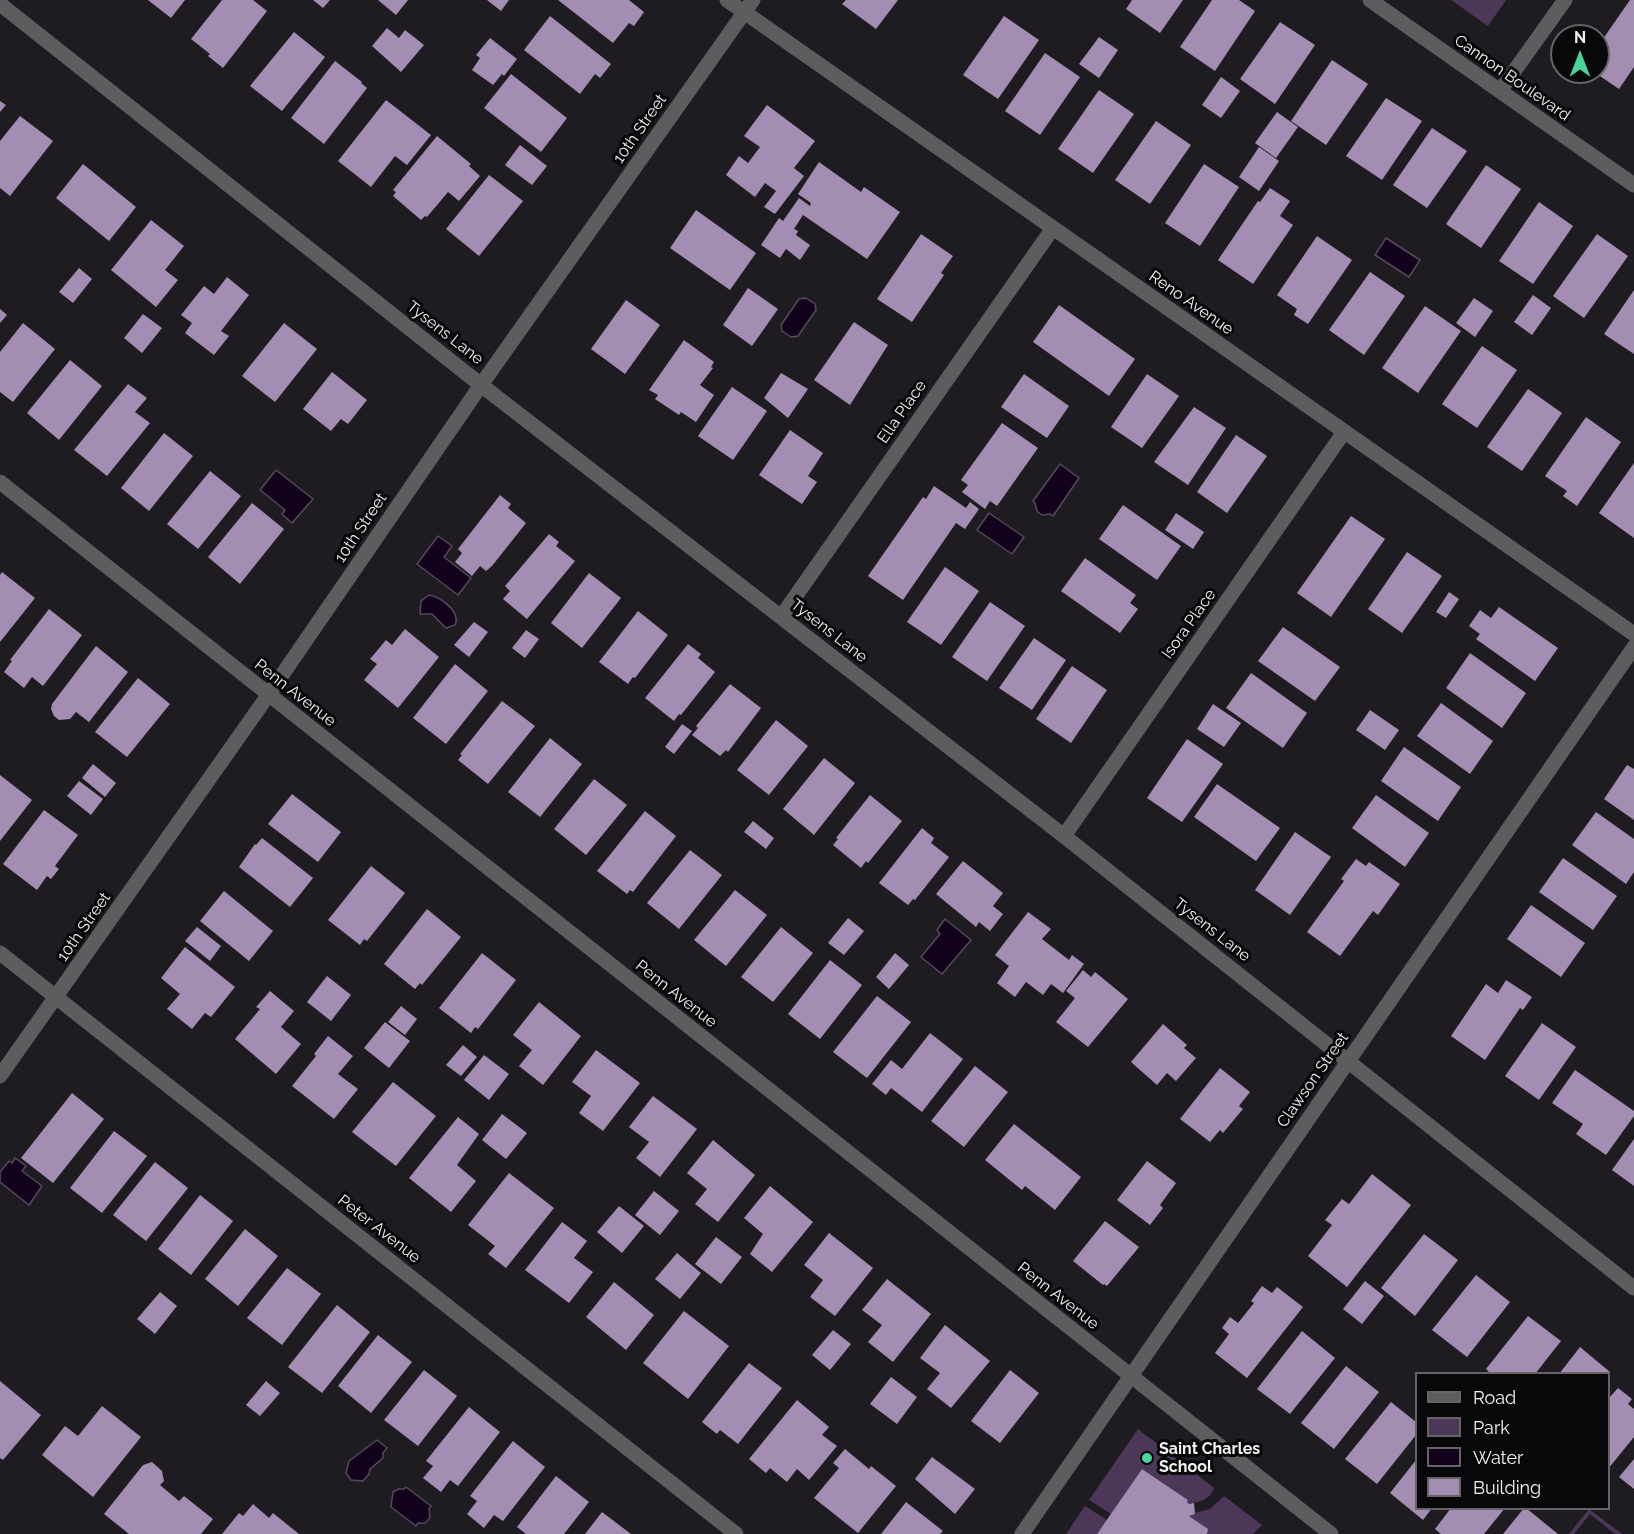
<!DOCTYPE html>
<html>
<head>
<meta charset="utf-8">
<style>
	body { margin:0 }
	#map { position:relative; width:1634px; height:1534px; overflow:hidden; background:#1f1c21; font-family:Raleway,sans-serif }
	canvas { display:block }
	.legend { position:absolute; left:1415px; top:1372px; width:195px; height:138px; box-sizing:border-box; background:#080709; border:2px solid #666467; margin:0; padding:8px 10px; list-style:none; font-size:18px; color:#f2f0f3 }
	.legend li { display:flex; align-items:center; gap:12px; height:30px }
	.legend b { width:30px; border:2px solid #666467 }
	.north { position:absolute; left:1550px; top:24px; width:60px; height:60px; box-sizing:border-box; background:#080709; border:2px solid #666467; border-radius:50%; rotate:0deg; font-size:16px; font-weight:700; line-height:24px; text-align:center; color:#f2f0f3 }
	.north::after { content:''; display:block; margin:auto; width:21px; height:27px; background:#49d49d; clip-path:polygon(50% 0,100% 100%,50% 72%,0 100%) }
</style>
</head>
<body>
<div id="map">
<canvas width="1634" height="1534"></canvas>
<ul class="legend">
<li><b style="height:8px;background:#5e5c5f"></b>Road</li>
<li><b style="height:16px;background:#4c3758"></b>Park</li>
<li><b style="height:16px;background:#13021c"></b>Water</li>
<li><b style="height:16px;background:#a48db2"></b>Building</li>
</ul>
<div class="north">N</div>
</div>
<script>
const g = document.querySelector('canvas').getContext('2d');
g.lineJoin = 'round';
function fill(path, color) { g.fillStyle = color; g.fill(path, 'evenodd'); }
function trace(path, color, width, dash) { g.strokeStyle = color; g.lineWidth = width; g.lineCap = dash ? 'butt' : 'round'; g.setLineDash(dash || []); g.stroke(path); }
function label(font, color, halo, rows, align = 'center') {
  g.font = font + ' Raleway,sans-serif'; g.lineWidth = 6; g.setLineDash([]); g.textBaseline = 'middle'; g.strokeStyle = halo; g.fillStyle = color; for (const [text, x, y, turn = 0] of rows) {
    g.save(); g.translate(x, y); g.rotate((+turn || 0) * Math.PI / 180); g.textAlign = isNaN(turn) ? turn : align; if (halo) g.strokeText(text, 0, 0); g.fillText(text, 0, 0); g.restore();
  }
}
fill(new Path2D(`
	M1451,0H1506L1488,26Z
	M1138,1429L1214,1488C1209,1500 1202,1501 1189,1504L1187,1502L1188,1500L1142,1469L1111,1514L1089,1500Z
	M1224,1496L1262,1525L1253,1534H1207V1529L1189,1516L1191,1514L1210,1509Z
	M1085,1506L1107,1520L1097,1534H1066Z
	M1589,1509L1622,1534H1615L1590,1514L1574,1534H1569Z`), '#4c3758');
const water = new Path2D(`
	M1386,238L1420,260L1409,277L1375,255Z
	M806,298L815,304L816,310L798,336L791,337L782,331L781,325L799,299Z
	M1060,464L1079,478L1053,516L1050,514L1042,515L1037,511L1035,503L1033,501Z
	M276,470L313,499L292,523L282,514L285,510L260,490Z
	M989,513L1024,537L1012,554L977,530Z
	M438,536L452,546L444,557L471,578L458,595L417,564Z
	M429,595C441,597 461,612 455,625L446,628L432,614H420L421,601Z
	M945,919L971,940L942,974L921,957L940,934L937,930Z
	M15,1158L26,1166L22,1171L42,1186L29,1205L0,1182V1172L9,1161L12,1163Z
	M377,1440L387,1448L383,1453V1458L370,1469L369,1474L363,1481L351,1480L346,1473L349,1461Z
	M406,1487L431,1506L429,1509L430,1518L425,1523H418L416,1526L391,1507L393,1492L399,1489H404Z`);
fill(water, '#13021c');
trace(water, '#56495c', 1.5);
fill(new Path2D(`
	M148,0H185L171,18Z
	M222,0H253L267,11L223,68L208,56L210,54L191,39Z
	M313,0H330L323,8Z
	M378,0H408L396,15Z
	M487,0H509L501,11Z
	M558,0H629L644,12L634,26L629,23L613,43Z
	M846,0H898L876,29L842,4Z
	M1132,0H1183L1160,33L1126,9Z
	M1212,0H1239L1255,11L1215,71L1180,47Z
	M1630,0H1634V67L1619,89L1594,72H1598V46Z
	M550,16L611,64L600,78L595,74L580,94L524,50Z
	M1004,16L1039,40L998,99L963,75Z
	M1280,22L1315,45L1275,104L1240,79Z
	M387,28L399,38L405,30L424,45L401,72L372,46Z
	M294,32L325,57L282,111L250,86Z
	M1099,37L1118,50L1099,78L1079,64Z
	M490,38L517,59L504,76L502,74L493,85L472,70L480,58L476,55Z
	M1045,53L1080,77L1040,135L1005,111Z
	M1332,60L1368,84L1326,145L1291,121Z
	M335,61L362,82L361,83L367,88L324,144L291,118Z
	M511,74L567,118L541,152L484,108Z
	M1221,77L1240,91L1221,118L1202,105Z
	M1099,90L1134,114L1093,173L1058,149Z
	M1386,98L1422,121L1382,180L1346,156Z
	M386,100L431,135L407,165L395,156L371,187L338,161Z
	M0,101L6,105L0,112Z
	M767,105L815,141L794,168L804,176L775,214L764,207L776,191L765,183L755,197L726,175L739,156L748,163L760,147L744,136Z
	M1277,112L1298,127L1276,158L1255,143Z
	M20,116L53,141L10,196L0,188V141Z
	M1156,121L1191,145L1150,204L1115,180Z
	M1432,128L1467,151L1427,208L1393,185Z
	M437,136L471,164L469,166L480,176L459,201L448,192L427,217L425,216L421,220L393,196L396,192L393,190Z
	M520,145L547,166L532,185L505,165Z
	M1259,147L1279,161L1259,191L1239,177Z
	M819,162L861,192L864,187L900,212L867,259L803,215L794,229L798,231L796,235L810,245L800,260L786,249L780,258L761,245L779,218L783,221L799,198L810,206L811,203L798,194Z
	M83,164L136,207L109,241L56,198Z
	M1204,164L1239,187L1200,246L1165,223Z
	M1486,165L1521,189L1481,248L1446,224Z
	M489,175L523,201L479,256L446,229Z
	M1270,188L1290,201L1280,216L1293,225L1253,284L1218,260L1258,201L1260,202Z
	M1539,202L1573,226L1533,284L1499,261Z
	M696,210L756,253L730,290L670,248Z
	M151,220L184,246L165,270L178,280L156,307L111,270Z
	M921,234L953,256L941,273L944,275L912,322L877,299Z
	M1597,234L1628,256L1584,318L1553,296Z
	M1317,236L1352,260L1308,324L1294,315L1297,309L1277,295Z
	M79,268L92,279L73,303L59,292Z
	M1370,272L1405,296L1364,355L1329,330Z
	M227,277L249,295L221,331L229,336L214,355L185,333L192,323L181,315L204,286L214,294Z
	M748,288L778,309L752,346L723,325Z
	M1634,290V354L1604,334Z
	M1533,295L1551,308L1532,335L1514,322Z
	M1474,298L1493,311L1475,337L1456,323Z
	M626,300L660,325L625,374L591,349Z
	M1059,305L1135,359L1109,396L1033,342Z
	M1425,306L1461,331L1418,393L1382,368Z
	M0,309L7,315L0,323Z
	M143,314L162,328L142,353L124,338Z
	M854,322L888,345L850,405L814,380Z
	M23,323L55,349L13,402L0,392V352Z
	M284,323L317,349L275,402L242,376Z
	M684,340L714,362L711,367L713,368L700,385L714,395L696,422L681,412L679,415L655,399L658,395L649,390Z
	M1482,346L1517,370L1477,428L1442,404Z
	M70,360L102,386L59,440L27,413Z
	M332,372L367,400L348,424L341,419L331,431L303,409Z
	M781,373L808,389L788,418L764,398Z
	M1024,374L1069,406L1047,438L1001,407Z
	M1147,374L1179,396L1142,448L1111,427Z
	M128,384L147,398L135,412L150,423L107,476L74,450Z
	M732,387L767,411L733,460L698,436Z
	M1528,389L1562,413L1522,471L1487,447Z
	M1194,407L1226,428L1188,485L1154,462Z
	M1586,417L1621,442L1577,506L1563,496L1567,491L1545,476Z
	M1002,423L1038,448L997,506L990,501L985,509L962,492L968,485L961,480Z
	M790,430L823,453L808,476L817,482L802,504L759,475Z
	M164,433L193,456L149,511L121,488Z
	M1236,435L1267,456L1227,513L1197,492Z
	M1634,463V538L1599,513Z
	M210,471L241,496L198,549L167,524Z
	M934,486L966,508L970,502L979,509L965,529L956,523L903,600L868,576L923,497L926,499Z
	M500,495L511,504L508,508L526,523L492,566L486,571L480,566L472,576L455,562L462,553L458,549Z
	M252,503L284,529L240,584L208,557Z
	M1123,505L1181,546L1157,580L1099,539Z
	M1176,513L1204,532L1193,549L1165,530Z
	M1351,516L1385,539L1331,617L1297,593Z
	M549,534L559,542L556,546L575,561L527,619L503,599L510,591L505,586Z
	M1407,552L1442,576L1402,633L1368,609Z
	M1085,558L1136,595L1130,603L1138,609L1120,633L1061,591Z
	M945,567L979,591L941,645L907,622Z
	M2,572L35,598L0,642V575Z
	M589,573L621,598L582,648L551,623Z
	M1449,592L1459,599L1446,618L1436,612Z
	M990,602L1025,626L987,681L952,657Z
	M1499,607L1558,648L1535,681L1476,639L1480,634L1469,626L1480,610L1491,618Z
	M49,609L82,635L43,686L32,677L24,688L4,672L12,661L10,660Z
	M638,611L668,635L635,678L633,677L628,684L599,662Z
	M474,622L488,632L469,657L454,645Z
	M1283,627L1340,667L1315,701L1258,661Z
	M405,629L439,657L398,708L364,680L377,664L370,659L386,640L392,645Z
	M526,630L539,639L525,658L512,648Z
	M1034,638L1066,660L1032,710L999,688Z
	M688,644L701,654L698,658L715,672L681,715L679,714L674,721L645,698Z
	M96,646L128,672L89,722L76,712L70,719L59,720L54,716L51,709L52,704Z
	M1470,653L1526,693L1502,728L1446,688Z
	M455,664L488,691L446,744L413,718Z
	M1072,666L1107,690L1071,743L1036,719Z
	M1251,673L1307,713L1283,748L1226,708Z
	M138,678L170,704L127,757L95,732Z
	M730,684L761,708L728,752L726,750L720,756L692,735L698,728L696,726Z
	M502,701L535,726L488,784L458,760L462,755L460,754Z
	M1441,703L1493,741L1470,774L1417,736Z
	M1213,704L1241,723L1224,747L1197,729Z
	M1370,710L1399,730L1385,750L1356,730Z
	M776,720L808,746L769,795L737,770Z
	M682,724L692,731L674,754L665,747Z
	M550,738L582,764L540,817L508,792Z
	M1187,739L1223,764L1182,822L1147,798Z
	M1404,747L1461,787L1438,821L1381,781Z
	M824,758L855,783L814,835L783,809Z
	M93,764L116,783L105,797L82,778Z
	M1627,765L1634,769V820L1604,799Z
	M0,775L32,800L0,841Z
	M594,779L627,805L586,855L554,829Z
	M79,781L103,799L91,815L67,796Z
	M1217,784L1280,828L1256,861L1194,817Z
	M292,794L341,832L318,862L268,824Z
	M870,795L902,821L868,863L866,861L861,868L833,845L838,839L836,838Z
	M1376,795L1429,833L1405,867L1352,828Z
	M44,810L78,835L55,866L59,869L51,879L47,876L37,890L3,864Z
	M645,811L676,836L633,892L630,890L627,894L597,871Z
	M1596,812L1634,839V872L1626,884L1572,845Z
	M753,821L774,838L766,849L744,832Z
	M922,828L934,838L931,843L949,857L915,900L913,899L908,905L879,883Z
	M1295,832L1331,857L1290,915L1255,890Z
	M262,838L313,878L290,907L239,867L255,844L256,845Z
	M690,850L722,875L679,929L647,903Z
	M1563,858L1617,896L1593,930L1539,892Z
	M1356,859L1366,866L1369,862L1400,884L1378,915L1373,911L1340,956L1307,932L1344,881L1341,879Z
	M963,861L1003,893L993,906L1003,914L990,931L979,922L976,927L936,894Z
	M371,866L405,893L367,941L364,939L360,945L328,920Z
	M735,890L767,915L726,966L694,940Z
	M224,891L273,931L249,961L200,921Z
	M1531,905L1585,943L1561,977L1507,939Z
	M427,909L461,937L422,985L420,983L415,989L384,964Z
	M1028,912L1051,929L1042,939L1069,960L1072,955L1084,964L1063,993L1051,984L1043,995L1026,982L1015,997L997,983L1009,966L995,955Z
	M848,918L864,931L844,955L828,943Z
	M197,927L221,946L210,961L185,941Z
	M781,927L813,953L773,1002L741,977Z
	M185,947L235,987L211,1017L205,1013L192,1029L167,1009L180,994L161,978Z
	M482,953L516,980L478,1029L475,1027L471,1033L439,1008Z
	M895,953L909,965L889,989L876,977Z
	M830,960L862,985L820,1039L788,1014Z
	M1083,970L1091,977L1095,972L1128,999L1088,1047L1056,1022L1075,998L1066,991Z
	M327,976L351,995L331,1021L307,1002Z
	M1506,980L1532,997L1523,1010L1520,1008L1485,1060L1451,1036L1486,984L1498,993Z
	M270,991L294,1011L281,1027L301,1044L276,1074L235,1039L260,1009L256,1007Z
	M877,996L911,1022L867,1078L833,1052Z
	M539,1002L581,1036L543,1085L519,1066L532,1050L513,1035Z
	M401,1006L417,1019L405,1035L388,1022Z
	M385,1022L410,1041L389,1068L364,1048Z
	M1542,1023L1576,1047L1539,1100L1505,1076Z
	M1163,1024L1187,1045L1184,1048L1196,1058L1176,1081L1167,1073L1157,1085L1131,1062Z
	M930,1033L963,1059L922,1112L891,1088L886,1095L872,1084L891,1060L902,1069Z
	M328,1036L353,1056L338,1074L358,1089L334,1119L292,1086L316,1056L314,1054Z
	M463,1045L477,1057L461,1076L446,1065Z
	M596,1050L640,1083L603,1131L579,1113L591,1096L572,1082Z
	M484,1055L509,1074L489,1100L464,1080Z
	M975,1066L1008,1092L964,1147L931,1121Z
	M1220,1068L1250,1092L1239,1106L1243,1109L1223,1133L1220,1130L1210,1142L1180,1119Z
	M1575,1070L1634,1111V1116L1606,1155L1576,1134L1583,1124L1552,1103Z
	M393,1082L436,1116L396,1166L352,1132Z
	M72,1093L104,1119L53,1183L21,1158Z
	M653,1096L697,1129L660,1177L636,1158L649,1142L629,1127Z
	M502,1114L527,1133L506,1159L482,1140Z
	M458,1117L479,1134L457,1165L476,1181L451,1212L409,1178Z
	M1014,1124L1081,1177L1055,1210L1025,1186L1022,1190L985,1160Z
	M114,1131L147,1156L102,1213L70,1188Z
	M1634,1139V1186L1612,1170Z
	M713,1140L755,1175L718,1222L695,1204L707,1189L687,1173Z
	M1147,1161L1176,1183L1160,1205L1163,1208L1150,1225L1117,1200Z
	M155,1162L188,1188L146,1241L113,1215Z
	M509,1173L554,1208L506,1268L488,1254L495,1246L468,1225Z
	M1372,1174L1411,1205L1347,1287L1308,1256L1332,1225L1325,1220L1342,1199L1349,1204Z
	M770,1186L813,1222L772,1272L750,1254L763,1234L744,1218Z
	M654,1191L679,1211L660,1235L635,1215Z
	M200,1195L233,1221L191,1275L158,1249Z
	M619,1206L644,1226L622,1253L597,1232Z
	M1105,1221L1139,1247L1107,1286L1104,1284L1103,1285L1073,1261Z
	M562,1222L587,1241L574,1258L593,1272L569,1303L525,1270Z
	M245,1229L278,1256L238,1306L205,1279Z
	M829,1233L873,1268L835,1316L810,1297L823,1280L804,1265Z
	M1424,1234L1458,1260L1415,1316L1381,1288Z
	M716,1237L742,1257L721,1284L695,1264Z
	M677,1253L701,1273L680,1299L655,1279Z
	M287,1268L321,1294L282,1345L247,1318Z
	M1476,1275L1510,1302L1467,1357L1432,1330Z
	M887,1279L931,1314L893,1362L868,1342L882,1325L862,1310Z
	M1365,1281L1384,1296L1362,1324L1343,1309Z
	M614,1282L654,1315L626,1350L586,1317Z
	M1262,1286L1272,1293L1277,1287L1303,1307L1247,1378L1215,1353L1229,1334L1222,1328L1230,1317L1238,1323L1254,1303L1251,1301Z
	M160,1292L177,1306L155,1334L137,1319Z
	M337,1305L370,1332L322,1393L288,1367Z
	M684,1311L729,1346L688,1399L643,1363Z
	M1528,1316L1561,1341L1535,1374H1491L1486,1369Z
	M945,1325L990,1361L951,1408L927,1389L940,1373L920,1358Z
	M833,1330L851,1344L830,1370L812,1355Z
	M1302,1331L1335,1358L1290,1414L1257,1389Z
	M378,1335L412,1362L371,1413L338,1386Z
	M1580,1347L1610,1372L1609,1374H1559Z
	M749,1363L782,1388L738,1444L720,1430L717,1434L702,1422Z
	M1346,1366L1379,1392L1334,1449L1301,1423Z
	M424,1370L457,1396L418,1446L384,1420Z
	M1010,1370L1039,1393L1000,1443L971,1421Z
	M891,1377L917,1397L897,1424L870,1404Z
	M0,1381L41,1415L3,1460L0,1458Z
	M266,1381L280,1393L260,1416L246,1405Z
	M1618,1388L1632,1399L1628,1404L1634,1409V1437L1608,1469V1399Z
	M797,1400L829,1427L822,1435L837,1446L809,1480L797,1469L787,1482L770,1468L766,1473L749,1459Z
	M1391,1402L1416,1422V1435L1377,1484L1345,1459Z
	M102,1406L141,1437L93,1497L42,1455L65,1426L78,1436Z
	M469,1407L500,1432L458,1486L450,1480L441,1492L423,1478L433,1466L426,1461Z
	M513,1441L545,1467L503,1521L494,1515L484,1528L467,1514L477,1501L470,1496Z
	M845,1449L869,1469L871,1466L896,1486L858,1533L814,1498L839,1468L833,1463Z
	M932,1457L975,1489L955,1514L915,1479Z
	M1634,1459V1489L1619,1477Z
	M1416,1460V1508H1432L1423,1520L1390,1493Z
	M152,1462L162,1471L164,1481L160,1485L179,1501L184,1496L213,1519L201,1534H129L104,1514L143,1465Z
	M1142,1469L1188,1500L1187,1502L1189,1504L1194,1503L1195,1514L1189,1516L1208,1529L1207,1534H1097Z
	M556,1476L589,1502L564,1534H526L517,1527Z
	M906,1502L943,1531L940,1534H881Z
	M253,1504L269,1518L273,1513L299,1534H222L239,1513L243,1516Z
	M1451,1508H1505L1484,1534H1441L1435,1529Z
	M1524,1508H1526L1558,1534H1503Z
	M602,1512L631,1534H585Z`), '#a48db2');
trace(new Path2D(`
	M727,0L1634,634
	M1370,0L1634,185
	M0,4L481,385L1064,836L1634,1288
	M1500,91L1565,0
	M0,482L1331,1534
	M781,617L1053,228
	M1064,836L1344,432
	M0,953L736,1534
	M0,1076L269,694L481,385L753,0
	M1022,1534L1634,647`), '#5e5c5f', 15);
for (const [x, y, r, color] of [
	[1147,1458,6,"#49d49d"]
]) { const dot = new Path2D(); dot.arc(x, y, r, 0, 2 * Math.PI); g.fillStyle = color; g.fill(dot); trace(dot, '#080709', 2); }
label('16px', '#f2f0f3', '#080709', [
	["Cannon Boulevard",1512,78,35],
	["10th Street",640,129,-55],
	["Reno Avenue",1191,303,35],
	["Tysens Lane",445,333,38],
	["Ella Place",902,412,-55],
	["10th Street",361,528,-56],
	["Isora Place",1189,624,-55],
	["Tysens Lane",829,631,38],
	["Penn Avenue",295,693,38],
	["10th Street",84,927,-55],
	["Tysens Lane",1212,930,38],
	["Penn Avenue",676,994,38],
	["Clawson Street",1313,1080,-55],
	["Peter Avenue",379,1229,38],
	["Penn Avenue",1058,1296,38]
]);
label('bold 16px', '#f2f0f3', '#080709', [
	["Saint Charles",1159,1449],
	["School",1159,1467]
], 'left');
</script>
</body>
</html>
